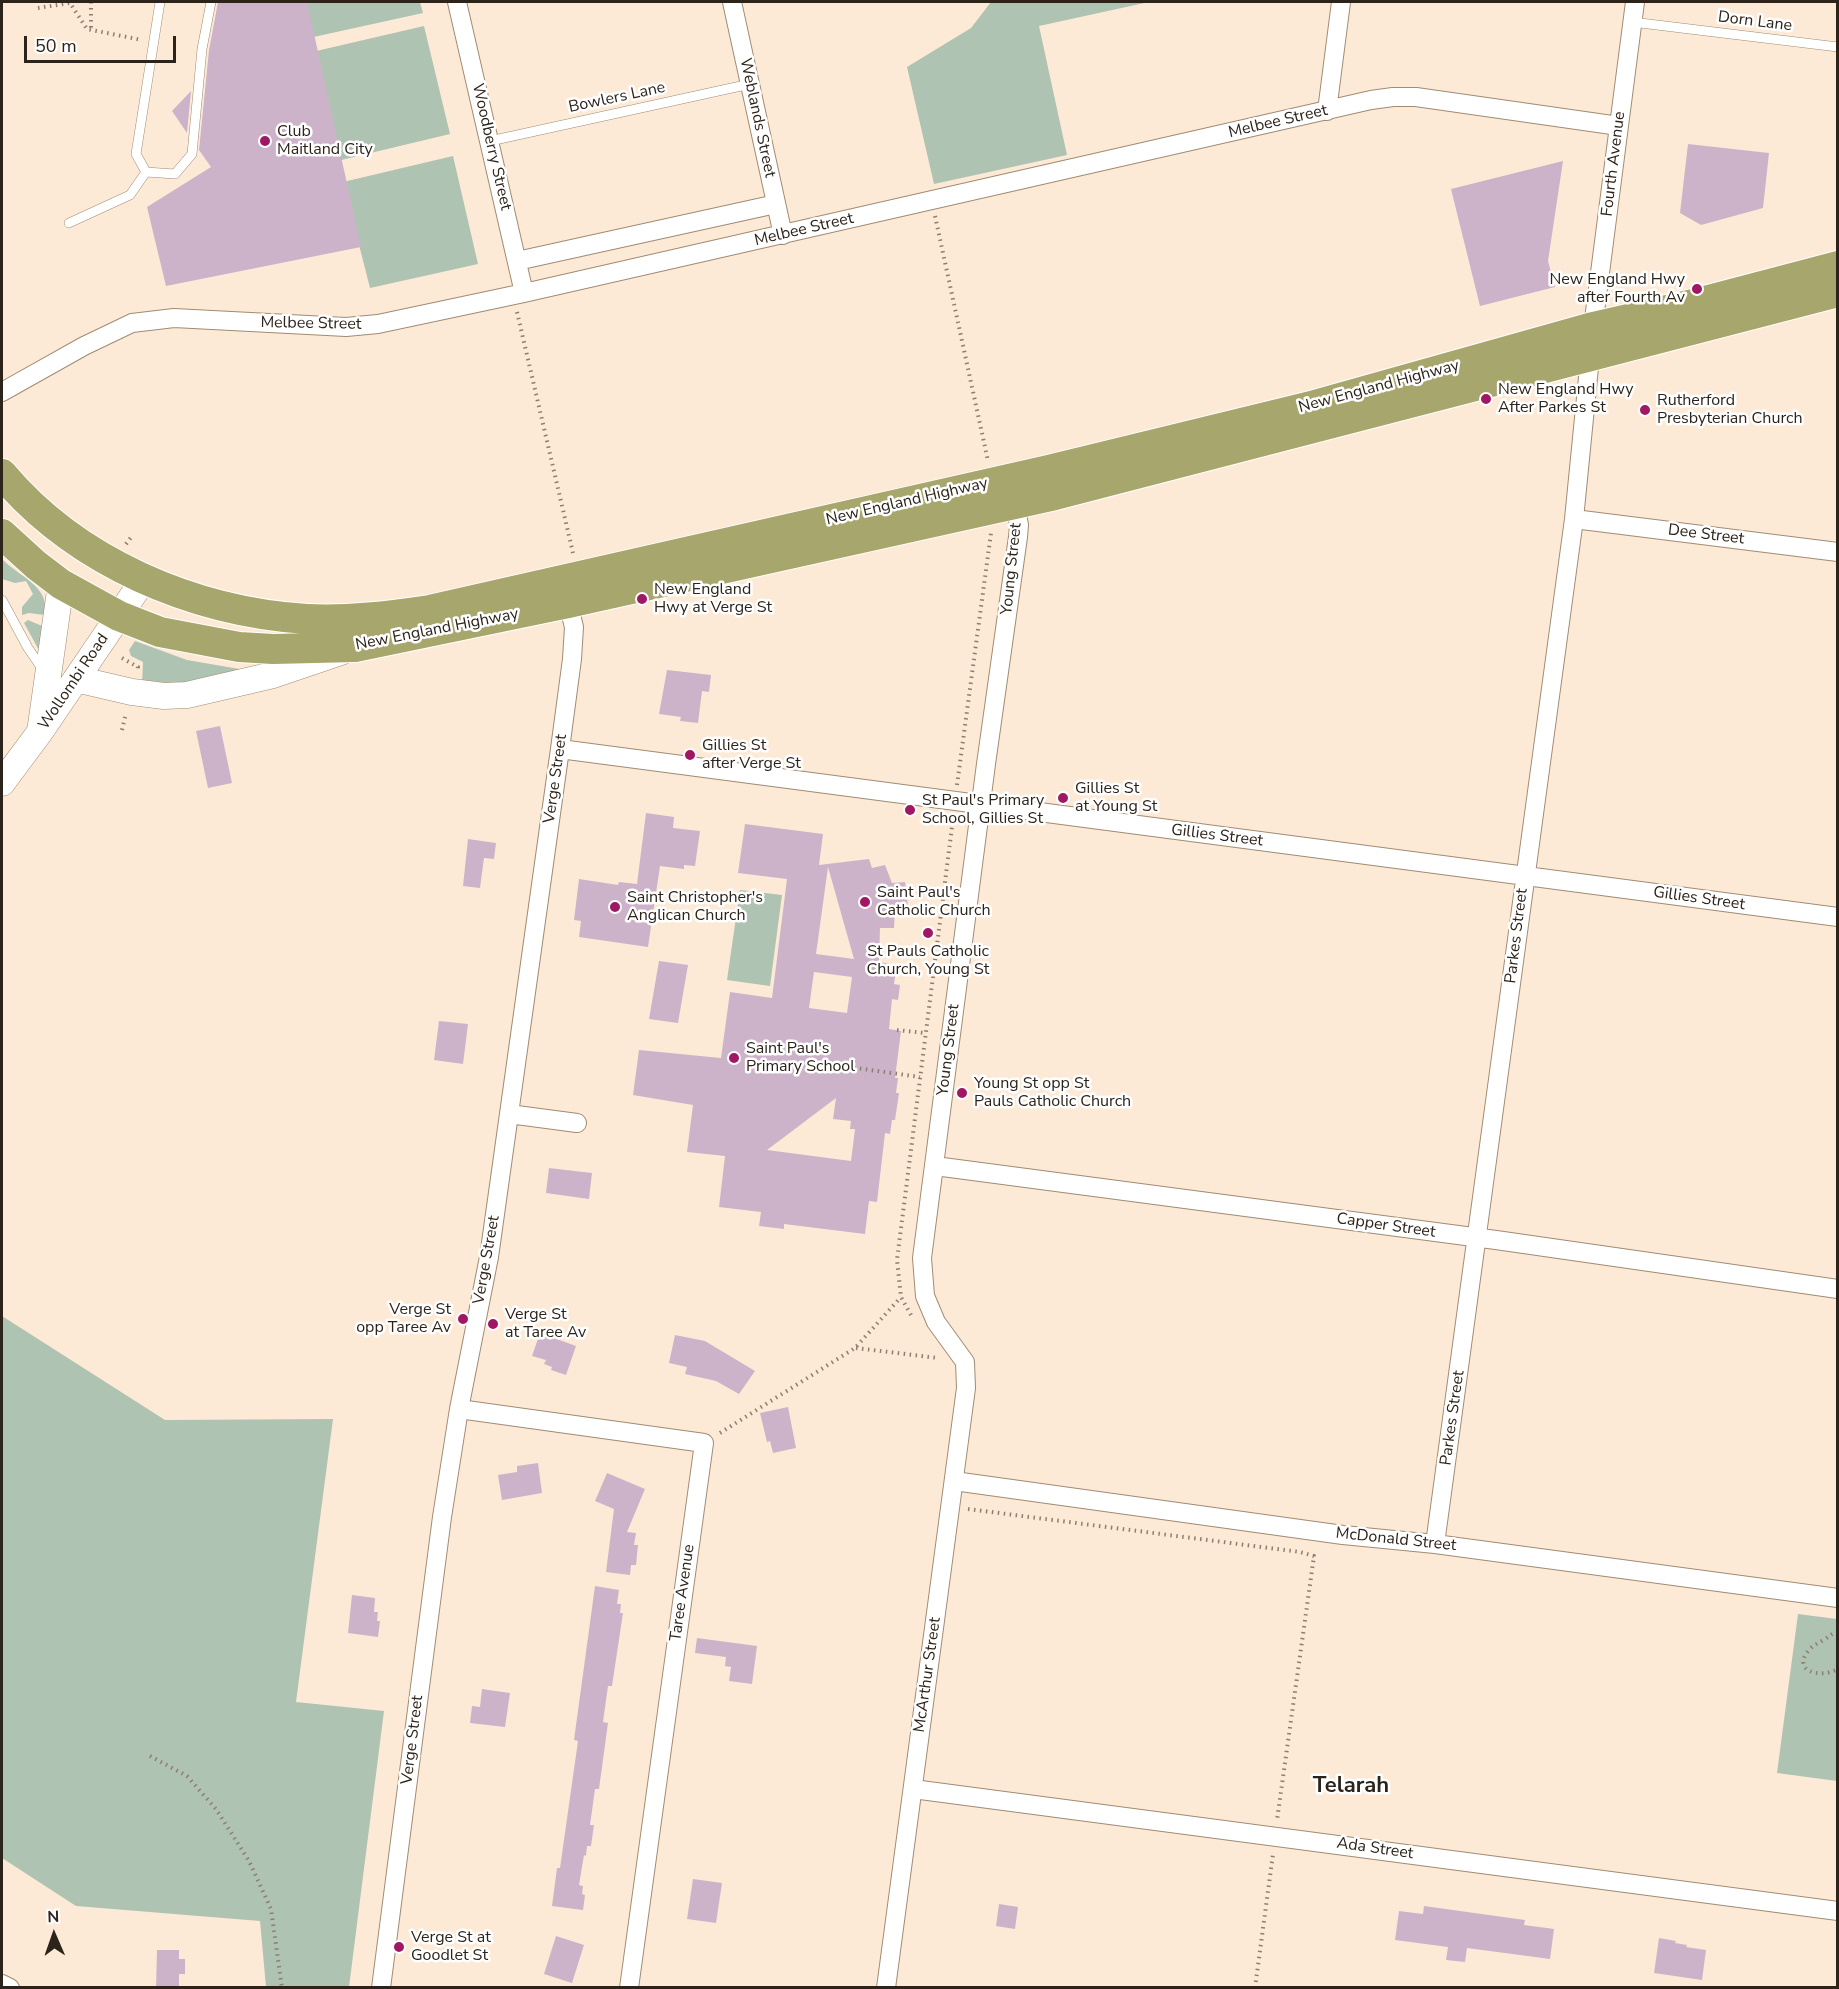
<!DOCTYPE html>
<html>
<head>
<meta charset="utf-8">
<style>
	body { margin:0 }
	#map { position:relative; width:1839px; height:1989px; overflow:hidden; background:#fdead6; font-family:"Nunito Sans",sans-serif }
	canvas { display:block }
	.frame { position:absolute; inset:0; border:3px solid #2c231a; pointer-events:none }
	.north { position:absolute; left:24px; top:1905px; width:60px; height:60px; -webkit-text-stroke:4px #fff; paint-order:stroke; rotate:358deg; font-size:16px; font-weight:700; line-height:24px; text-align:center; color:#2c231a }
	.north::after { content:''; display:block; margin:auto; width:21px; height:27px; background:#2c231a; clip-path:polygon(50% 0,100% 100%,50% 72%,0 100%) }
	.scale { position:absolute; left:24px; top:36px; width:152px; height:27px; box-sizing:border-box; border:3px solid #2c231a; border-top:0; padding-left:8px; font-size:18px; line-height:21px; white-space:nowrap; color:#2c231a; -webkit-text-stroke:4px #fff; paint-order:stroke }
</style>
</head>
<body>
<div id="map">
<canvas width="1839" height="1989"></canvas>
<div class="frame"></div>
<div class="north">N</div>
<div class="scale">50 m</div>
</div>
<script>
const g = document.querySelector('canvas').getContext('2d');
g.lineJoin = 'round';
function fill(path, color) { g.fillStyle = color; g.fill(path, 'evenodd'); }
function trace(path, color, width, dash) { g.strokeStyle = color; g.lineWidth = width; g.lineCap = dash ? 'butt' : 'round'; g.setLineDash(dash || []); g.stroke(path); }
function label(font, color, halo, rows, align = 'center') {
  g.font = font + ' "Nunito Sans",sans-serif'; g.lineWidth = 5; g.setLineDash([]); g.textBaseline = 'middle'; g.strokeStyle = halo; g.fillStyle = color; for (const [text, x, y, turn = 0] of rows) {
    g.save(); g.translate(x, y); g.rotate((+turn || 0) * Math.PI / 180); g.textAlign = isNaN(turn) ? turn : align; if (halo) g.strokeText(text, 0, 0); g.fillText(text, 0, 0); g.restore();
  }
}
fill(new Path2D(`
	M301,2H420L423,13L309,38Z
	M991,2H1149L1039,26L1067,155L934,184L907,67L971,28Z
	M424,26L450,134L337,161L312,52Z
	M453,156L478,264L370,288L343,182Z
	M2,559C18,576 52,587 44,615L29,613L22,615V607L33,594L26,581L15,583L2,579Z
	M28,620L42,626L40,652L24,623Z
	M135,641L187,660L251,671L188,685L142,684L143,662L131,656L129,650Z
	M740,890L782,895L770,986L727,980Z
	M2,1316L165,1420L333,1419L296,1702L384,1711L349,1987H266L260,1921L76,1906L2,1858Z
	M1798,1614L1837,1619V1781L1777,1773Z`), '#afc3b2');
fill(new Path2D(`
	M218,2H307L361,247L166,286L147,207L211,167L199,150L209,50Z
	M191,91L187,133L172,111Z
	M1688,144L1769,153L1763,208L1701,225L1680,213Z
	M1563,161L1548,261L1555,287L1480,306L1451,189Z
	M667,670L711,675L709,692L702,691L698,723L680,721L681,717L659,714Z
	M220,726L232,783L208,788L196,731Z
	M646,813L674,817L673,828L700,831L695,866L684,865V869L660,866L648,947L579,937L581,921L574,920L579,879L618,885L619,882L637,884Z
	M745,824L823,834L819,865L869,859L872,868L885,865L892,883L905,882L908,906L895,908L894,928H880L879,962L897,965L894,984L900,985L898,1000L892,999L889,1029L901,1031L895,1078H898L896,1093H899L895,1120H892L890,1134L885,1133L877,1202L869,1201L865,1234L784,1224V1229L759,1226L761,1212L719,1207L725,1156L687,1152L693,1105L633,1095L639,1050L721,1058L730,992L772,998L787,879L738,873ZM828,867L854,959L816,954ZM814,972L852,977L847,1013L809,1008ZM836,1098L833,1119L851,1121L850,1129H855L851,1161L767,1150Z
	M468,839L496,843L494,859L484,858L480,888L463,886Z
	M659,961L688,965L678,1023L649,1019Z
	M439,1021L468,1024L463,1064L434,1060Z
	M549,1168L592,1173L589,1199L546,1193Z
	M540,1333L576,1346L566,1375L551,1370L552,1367L544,1364L546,1360L532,1356Z
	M675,1335L705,1341L755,1371L739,1394L716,1381L685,1374L687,1367L669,1363Z
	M788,1407L796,1448L773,1453L770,1441L767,1442L760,1413Z
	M538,1463L542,1493L502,1500L498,1475L517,1472V1466Z
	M607,1473L645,1489L627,1532L636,1533L634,1545H638L636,1565H631L630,1575L606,1572L614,1509L595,1501Z
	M595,1586L619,1590L617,1604H621L620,1613H623L612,1686H608L603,1722L608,1723L599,1789H595L590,1825H594L591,1846H587L586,1856L584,1855L579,1885L583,1886L582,1894L585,1895L583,1910L552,1906L557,1868H560L578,1741L574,1740Z
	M352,1595L375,1598L374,1612H378L377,1621H380L378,1637L348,1633Z
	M697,1638L757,1646L752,1684L729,1681L731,1667L725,1666L726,1657L695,1653Z
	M482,1689L510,1693L505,1727L470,1723L472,1706L480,1707Z
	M693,1879L722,1883L716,1923L687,1919Z
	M999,1904L1018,1907L1015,1929L996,1926Z
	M1424,1906L1525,1920L1524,1925L1554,1929L1550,1959L1467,1948L1465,1962L1446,1960L1448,1947L1395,1940L1399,1911L1423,1914Z
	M556,1936L584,1945L572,1983L544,1974Z
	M1659,1938L1676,1941L1675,1943L1687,1945L1686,1947L1706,1950L1702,1980L1654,1973Z
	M157,1950H179V1959H185V1974H179V1988H156Z`), '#cdb3c9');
const service = new Path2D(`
	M1632,22L1838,47
	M490,141L750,84
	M146,172L175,174L192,154L202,49L211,2
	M146,172L136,154L160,2
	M69,223L130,195L146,172
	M2,600L28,648L43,670`);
const minor = new Path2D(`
	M457,2L524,293
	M732,2L783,235
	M1327,111L1341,2
	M517,261L776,204
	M2,392L84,346L132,323L174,318L346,327L378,324L524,293L1371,100L1393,97H1416L1619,126
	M1574,519L1838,552
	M560,749L1838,917
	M509,1114L577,1123
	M935,1166L1496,1240L1838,1289
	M459,1409L704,1443L629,1988
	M954,1481L1343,1535L1435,1544L1838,1598
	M1435,1544L1574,519L1593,327L1635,2
	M913,1789L1838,1911
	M2,1984L10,1988
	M381,1988L442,1517L459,1409L489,1257L560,749L572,659L574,627L568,603
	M886,1988L966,1388L965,1362L936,1322L925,1296L922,1258L986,764L1018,537L1019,525L1013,495`);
const secondary = new Path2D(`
	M76,679L132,692L164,696L187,695L273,675L341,652
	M41,725L61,584
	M2,783L40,732L144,579`);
const trunk = new Path2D(`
	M2,474C76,562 193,612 307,619C349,621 389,616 430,610L1049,470L1315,405L1593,327L1701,302L1838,266
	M2,534L36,565L61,584L119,616L160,632L239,647L273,649L355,647L568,603L1055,495L1838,292`);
trace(service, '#a08b73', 10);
trace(minor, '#a08b73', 20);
trace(secondary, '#a08b73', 27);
trace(trunk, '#fff', 32);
trace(new Path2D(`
	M91,2V29
	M38,8L70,3L87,29L142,40
	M935,216L988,461
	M517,312L573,553
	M126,544L132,536
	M122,658L138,667L137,672
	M122,730L126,713
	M957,785L991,533
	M899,896L943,890
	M897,1030L925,1033
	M842,1066L920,1077
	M854,1068V1061
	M911,1315L901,1297L897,1260L953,819
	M856,1348L938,1358
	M720,1433L855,1348L901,1297
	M968,1509L1300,1552L1314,1556L1277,1820
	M1838,1632C1832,1633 1830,1636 1825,1639C1819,1643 1813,1645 1809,1650C1791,1671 1820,1679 1838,1669
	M150,1756L187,1776L216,1809L249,1861L271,1909L282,1988
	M1255,1988L1273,1854`), '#8c7f71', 4, [1.5, 4.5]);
trace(service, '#fff', 9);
trace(minor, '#fff', 18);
trace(secondary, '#fff', 26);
trace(trunk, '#a7a66c', 30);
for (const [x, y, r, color] of [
	[265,141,6,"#a01764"],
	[1697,289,6,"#a01764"],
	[1486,399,6,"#a01764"],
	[1645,410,6,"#a01764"],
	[642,599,6,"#a01764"],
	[690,755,6,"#a01764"],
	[1063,798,6,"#a01764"],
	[910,810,6,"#a01764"],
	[865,902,6,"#a01764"],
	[615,907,6,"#a01764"],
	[928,933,6,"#a01764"],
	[734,1058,6,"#a01764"],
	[962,1093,6,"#a01764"],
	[463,1319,6,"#a01764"],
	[493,1324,6,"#a01764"],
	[399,1947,6,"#a01764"]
]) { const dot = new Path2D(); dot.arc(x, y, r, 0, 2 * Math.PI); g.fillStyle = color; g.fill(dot); trace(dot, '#fff', 2); }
label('16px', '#2c231a', '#fff', [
	["Dorn Lane",1755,22,7],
	["Bowlers Lane",617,98,-12],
	["Weblands Street",757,118,78],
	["Melbee Street",1278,122,-13],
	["Woodberry Street",491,147,77],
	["Fourth Avenue",1614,164,-83],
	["Melbee Street",804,230,-13],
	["Melbee Street",311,324,1],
	["New England Highway",1379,387,-15],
	["New England Highway",907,502,-13],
	["Dee Street",1706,535,7],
	["Young Street",1012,569,-84],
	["New England Highway",437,630,-11],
	["Wollombi Road",74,682,-56],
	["Verge Street",556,779,-82],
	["Gillies Street",1217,836,7],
	["Gillies Street",1699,899,8],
	["Parkes Street",1517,936,-83],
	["Young Street",949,1050,-83],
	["Capper Street",1386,1226,8],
	["Verge Street",487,1260,-80],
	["Parkes Street",1453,1418,-82],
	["McDonald Street",1396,1540,6],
	["Taree Avenue",683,1593,-82],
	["McArthur Street",928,1675,-82],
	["Verge Street",413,1740,-83],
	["Ada Street",1375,1849,8]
]);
label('16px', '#2c231a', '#fff', [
	["Club",277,132],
	["Maitland City",277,150],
	["New England Hwy",1685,280,"right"],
	["after Fourth Av",1685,298,"right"],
	["New England Hwy",1498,390],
	["After Parkes St",1498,408],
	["Rutherford",1657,401],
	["Presbyterian Church",1657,419],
	["New England",654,590],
	["Hwy at Verge St",654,608],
	["Gillies St",702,746],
	["after Verge St",702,764],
	["Gillies St",1075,789],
	["at Young St",1075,807],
	["St Paul's Primary",922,801],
	["School, Gillies St",922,819],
	["Saint Paul's",877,893],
	["Catholic Church",877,911],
	["Saint Christopher's",627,898],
	["Anglican Church",627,916],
	["St Pauls Catholic",928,952,"center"],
	["Church, Young St",928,970,"center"],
	["Saint Paul's",746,1049],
	["Primary School",746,1067],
	["Young St opp St",974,1084],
	["Pauls Catholic Church",974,1102],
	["Verge St",451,1310,"right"],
	["opp Taree Av",451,1328,"right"],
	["Verge St",505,1315],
	["at Taree Av",505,1333],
	["Verge St at",411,1938],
	["Goodlet St",411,1956]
], 'left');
label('bold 22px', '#2c231a', '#fff', [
	["Telarah",1351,1787]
]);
</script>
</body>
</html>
